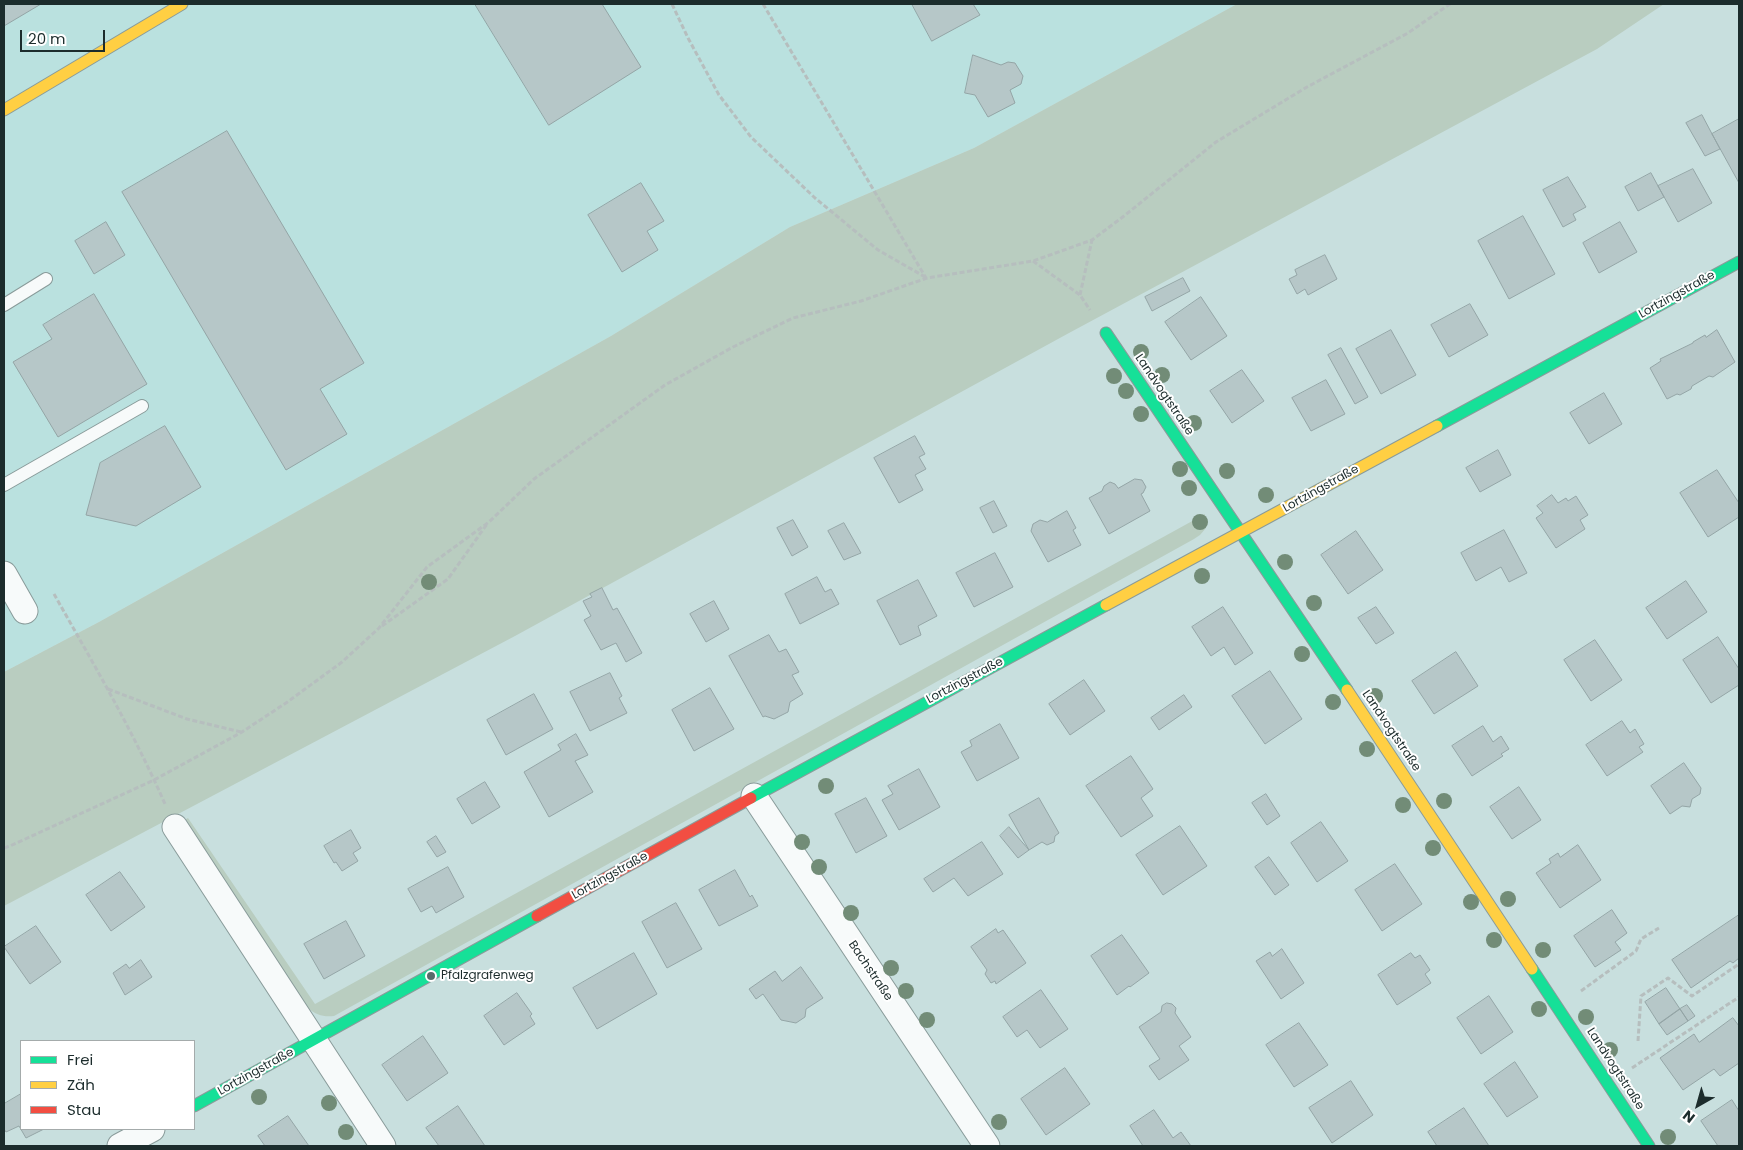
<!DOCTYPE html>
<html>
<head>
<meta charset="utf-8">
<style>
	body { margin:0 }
	#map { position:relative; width:1743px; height:1150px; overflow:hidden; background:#c8dfde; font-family:Poppins,sans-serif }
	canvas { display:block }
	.frame { position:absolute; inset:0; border:5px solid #1c2c2c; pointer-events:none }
	.legend { position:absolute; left:20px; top:1040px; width:175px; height:90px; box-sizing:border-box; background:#fff; border:1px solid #a4abab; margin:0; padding:6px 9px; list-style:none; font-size:15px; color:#1c2c2c }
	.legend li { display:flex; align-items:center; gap:10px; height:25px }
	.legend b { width:25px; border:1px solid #a4abab }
	.north { position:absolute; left:1673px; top:1080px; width:50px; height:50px; -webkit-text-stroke:4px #fff; paint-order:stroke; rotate:218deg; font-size:14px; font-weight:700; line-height:20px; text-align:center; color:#1c2c2c }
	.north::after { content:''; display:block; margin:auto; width:18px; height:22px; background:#1c2c2c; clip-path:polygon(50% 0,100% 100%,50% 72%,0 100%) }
	.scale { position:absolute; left:20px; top:30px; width:85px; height:22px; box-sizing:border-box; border:2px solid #1c2c2c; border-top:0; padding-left:6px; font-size:15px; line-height:18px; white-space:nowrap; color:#1c2c2c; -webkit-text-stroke:4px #fff; paint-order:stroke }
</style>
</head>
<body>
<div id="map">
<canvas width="1743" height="1150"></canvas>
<div class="frame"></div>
<ul class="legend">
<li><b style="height:6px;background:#16e098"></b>Frei</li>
<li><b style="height:6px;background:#ffcf43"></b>Zäh</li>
<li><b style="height:6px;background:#f24e42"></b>Stau</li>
</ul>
<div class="north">N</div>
<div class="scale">20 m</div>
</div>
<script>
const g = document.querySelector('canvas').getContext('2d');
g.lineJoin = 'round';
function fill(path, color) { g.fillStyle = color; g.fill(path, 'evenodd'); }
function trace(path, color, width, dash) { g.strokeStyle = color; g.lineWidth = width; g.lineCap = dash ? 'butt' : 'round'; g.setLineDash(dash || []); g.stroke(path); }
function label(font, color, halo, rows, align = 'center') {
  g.font = font + ' Poppins,sans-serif'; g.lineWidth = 4; g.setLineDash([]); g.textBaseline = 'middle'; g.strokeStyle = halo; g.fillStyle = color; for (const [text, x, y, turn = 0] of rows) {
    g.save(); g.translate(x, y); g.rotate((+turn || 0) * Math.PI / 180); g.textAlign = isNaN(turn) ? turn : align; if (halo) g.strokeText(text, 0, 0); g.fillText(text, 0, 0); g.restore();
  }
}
fill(new Path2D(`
	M4,4H1237L974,148L790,227L611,336L99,622L4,672Z`), '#bae1df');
fill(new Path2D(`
	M1237,4H1664L1597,49L1069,333L515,636L4,906V672L99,622L611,336L790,227L974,148Z
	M1205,514L1206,528L1200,535L1194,539L334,1016C323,1017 316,1015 308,1008L181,822L188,818L315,1004Z`), '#b9cdc0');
const building = new Path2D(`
	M4,4H41L4,26Z
	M475,4H602L641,67L549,125Z
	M912,4H973L980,15L932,41Z
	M973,55L1001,65L1008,62L1015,63L1023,76L1021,84L1010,90L1015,103L988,117L975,95L965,93Z
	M1702,115L1720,149L1705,156L1686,123Z
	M1739,119V183L1712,134Z
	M227,131L364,363L320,389L347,434L286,470L122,192Z
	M1693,169L1712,203L1678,222L1658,186Z
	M1651,173L1664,197L1638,211L1625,187Z
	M1568,177L1586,207L1573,214L1576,220L1563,227L1543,190Z
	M641,183L664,221L647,231L658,250L622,272L588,215Z
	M1523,216L1555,274L1509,299L1478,241Z
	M106,222L125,255L94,274L75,241Z
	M1620,222L1637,252L1599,273L1583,243Z
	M1325,255L1337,279L1308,295L1305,289L1297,294L1289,279L1297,275L1295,270Z
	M1183,278L1190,291L1152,311L1145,297Z
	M94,294L147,384L58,437L13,362L52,339L43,325Z
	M1201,297L1227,336L1191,360L1165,322Z
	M1470,304L1488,335L1449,357L1431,325Z
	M1391,330L1416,375L1381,394L1356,349Z
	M1717,330L1735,362L1713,377L1709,376L1692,386L1691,389L1680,395L1677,394L1667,399L1650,368L1661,361L1660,359L1693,343V342L1705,335L1706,337Z
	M1341,348L1368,397L1355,404L1328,355Z
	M1242,370L1264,401L1232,423L1210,391Z
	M1326,380L1345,414L1311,431L1292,398Z
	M1604,393L1622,424L1589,444L1570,413Z
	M165,426L201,487L136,526L86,515L100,463Z
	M915,436L925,454L919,457L926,469L915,475L923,490L899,503L874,458Z
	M1498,450L1511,475L1480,492L1466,468Z
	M1717,470L1739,503V517L1708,537L1680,493Z
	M1135,479L1142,480L1146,487L1143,493L1141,494L1150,511L1109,534L1089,498L1102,491L1104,486L1110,482L1115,484L1118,488Z
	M1552,495L1558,503L1566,498L1568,501L1576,496L1588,515L1580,520L1585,529L1556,548L1536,518L1543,513L1537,506Z
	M994,501L1007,526L993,533L980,508Z
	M1067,511L1076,528L1073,530L1081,545L1048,562L1031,531L1033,524L1040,520L1047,522Z
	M793,520L808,547L792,556L777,528Z
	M844,523L861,553L844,560L828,531Z
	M1504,530L1527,573L1509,582L1501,567L1476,581L1461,553Z
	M1356,531L1383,570L1348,594L1321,555Z
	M995,553L1013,587L974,607L956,573Z
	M817,577L825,592L831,589L839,604L800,624L785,594Z
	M918,580L937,616L918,626L921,635L900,645L877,601Z
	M1686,581L1707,612L1667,639L1646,608Z
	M602,588L613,610L617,608L642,653L626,662L616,643L601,650L584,620L591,616L583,601L592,597L590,594Z
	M714,601L729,629L706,642L690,614Z
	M1223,607L1253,653L1235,665L1224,647L1211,656L1192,627Z
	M1376,607L1394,633L1376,644L1358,618Z
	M769,635L779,652L786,649L799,672L792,675L803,694L790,702L788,712L774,719L765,716L763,717L729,656Z
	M1718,637L1739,669V685L1711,703L1683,660Z
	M1595,640L1622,680L1591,701L1564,660Z
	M1456,652L1478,686L1434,714L1412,681Z
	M1270,671L1302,719L1265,744L1232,696Z
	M610,673L622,696L619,698L627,713L590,731L570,692Z
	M1084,680L1105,711L1070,735L1049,704Z
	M710,688L734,729L694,751L672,710Z
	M534,694L553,729L506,755L487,720Z
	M1184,695L1192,707L1159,730L1151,718Z
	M1622,721L1630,733L1635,729L1644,744L1639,747L1643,752L1607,776L1586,745Z
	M1000,724L1019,758L977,781L961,752L972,746L970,741Z
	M1483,726L1493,742L1501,736L1509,749L1501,754L1503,756L1472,776L1452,746Z
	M576,734L588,755L575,761L593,792L549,817L524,772L561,750L558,745Z
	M1131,756L1153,789L1141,798L1153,816L1121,837L1086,786Z
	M1684,763L1701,788L1700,794L1692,799L1690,807L1682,806L1670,814L1651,786Z
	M919,769L940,807L899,830L882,800L893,794L888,786Z
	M485,782L500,807L472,824L457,799Z
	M1519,787L1541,820L1512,839L1490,807Z
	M1266,794L1280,816L1267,825L1252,803Z
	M866,798L887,836L856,853L835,814Z
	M1039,798L1059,833L1055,836L1054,842L1047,845L1042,842L1029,850L1009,815Z
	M1321,822L1348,861L1317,882L1291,843Z
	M1180,826L1207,866L1163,895L1136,855Z
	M1009,827L1029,850L1018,858L1000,836Z
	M351,830L361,848L353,853L358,861L342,871L336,862L334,863L324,846Z
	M436,836L446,852L437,857L427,842Z
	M982,842L1003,874L968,896L954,878L933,892L924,879Z
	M1578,845L1601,880L1560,908L1536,873L1551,863L1549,859L1558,853L1560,857Z
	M1269,857L1289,885L1275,895L1255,867Z
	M1395,864L1422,904L1382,931L1355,890Z
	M448,867L464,897L436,913L432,906L421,912L408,889Z
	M735,870L750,897L752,895L758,906L719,926L699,890Z
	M120,872L145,907L111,931L86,895Z
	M676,903L702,949L667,968L642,922Z
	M1612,910L1627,933L1615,942L1621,950L1595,967L1574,936Z
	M1739,915V958L1733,963L1730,961L1691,988L1672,960Z
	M346,921L365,956L324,979L304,944Z
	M36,926L61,962L30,984L4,947Z
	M996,929L998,933L1003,930L1026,963L996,984L995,981L991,983L985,974L987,970L971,947Z
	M1122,935L1149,973L1130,987L1129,986L1117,995L1091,956Z
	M1282,949L1304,983L1281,999L1256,961L1270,952L1272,956Z
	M634,953L657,994L597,1029L573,988Z
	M1411,953L1415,958L1420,955L1430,970L1425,974L1431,983L1397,1005L1378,975Z
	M141,960L152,977L125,995L113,973L126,964L129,968Z
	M801,967L823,998L806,1009L805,1017L796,1023L781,1020L763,994L756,999L749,989L775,971L782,981Z
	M1666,988L1680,1009L1659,1024L1645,1002Z
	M1041,990L1068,1029L1040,1048L1027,1030L1017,1037L1003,1017Z
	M517,993L532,1014L530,1016L535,1024L504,1045L484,1016Z
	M1489,996L1513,1032L1481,1054L1457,1018Z
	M1167,1003L1172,1004L1176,1008L1175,1013L1191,1037L1179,1046L1189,1060L1159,1080L1149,1066L1160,1059L1139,1027L1161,1012L1162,1006Z
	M1687,1005L1695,1016L1688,1021L1680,1009Z
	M1680,1009L1688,1021L1667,1035L1659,1024Z
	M1733,1018L1739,1026V1063L1720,1076L1714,1069L1683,1090L1660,1058L1694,1034L1699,1042Z
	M1299,1023L1328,1065L1294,1087L1266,1045Z
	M423,1036L448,1073L407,1101L382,1065Z
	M1515,1062L1538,1097L1507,1117L1484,1084Z
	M1065,1068L1090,1104L1046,1135L1021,1099Z
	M1351,1081L1373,1115L1332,1143L1309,1108Z
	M21,1094V1129H44L26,1138L19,1126L6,1132L4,1129V1104Z
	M1732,1100L1739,1111V1146H1718L1701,1121Z
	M458,1106L485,1146H439L426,1128Z
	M1464,1108L1489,1146H1437L1428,1132Z
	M1154,1110L1173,1138L1181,1132L1191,1146H1143L1130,1126Z
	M288,1116L309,1146H265L258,1136Z`);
fill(building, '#b6c7c8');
trace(building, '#94a5a6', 1);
const lane = new Path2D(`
	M4,305L46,279
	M4,485L142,406`);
const street = new Path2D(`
	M4,574L25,611
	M754,796L987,1146
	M175,827L383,1146
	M120,1146L152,1129`);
const fast = new Path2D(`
	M1106,333L1347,690
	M1437,426L1739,262
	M751,798L1106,605
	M1532,969L1649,1146
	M194,1106L537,916`);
const slow = new Path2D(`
	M4,110L182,4
	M1106,605L1437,426
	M1347,690L1532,969`);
const jam = new Path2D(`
	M537,916L751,798`);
trace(lane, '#899b9a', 14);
trace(street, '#899b9a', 27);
trace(fast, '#899b9a', 13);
trace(slow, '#899b9a', 13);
trace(jam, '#899b9a', 13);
trace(new Path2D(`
	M672,4L688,38L719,95L751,137L815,198L878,250L927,278
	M763,4L926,278
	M1033,261L1080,295L1090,310
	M1080,295L1092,240
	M54,594C93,663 133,731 165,804
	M382,626L448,579L487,524
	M108,689L187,719L241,732
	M4,848L10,846L154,780L242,732L286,703L342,662L379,628L427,567L489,522L534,479L665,385L733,347L793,318L861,301L927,278L1033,261L1092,240L1124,216L1216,142L1307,87L1408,33L1450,4
	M1581,991L1636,951L1641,939L1659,928
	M1638,1041L1641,996L1668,978L1692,996L1739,964
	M1632,1068L1739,997`), '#b6bebe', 3, [5, 2.5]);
trace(lane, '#f7fafa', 12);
trace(street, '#f7fafa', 25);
trace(fast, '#16e098', 11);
trace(slow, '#ffcf43', 11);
trace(jam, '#f24e42', 11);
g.fillStyle = '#728c77';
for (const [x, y] of [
	[1141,352],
	[1162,375],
	[1114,376],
	[1126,391],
	[1141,414],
	[1194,423],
	[1180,469],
	[1227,471],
	[1189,488],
	[1266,495],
	[1200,522],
	[1285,562],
	[1202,576],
	[429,582],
	[1314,603],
	[1302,654],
	[1375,696],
	[1333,702],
	[1367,749],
	[826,786],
	[1444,801],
	[1403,805],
	[802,842],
	[1433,848],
	[819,867],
	[1508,899],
	[1471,902],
	[851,913],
	[1494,940],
	[1543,950],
	[891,968],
	[906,991],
	[1539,1009],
	[1586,1017],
	[927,1020],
	[1610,1050],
	[259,1097],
	[329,1103],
	[999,1122],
	[346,1132],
	[1668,1137]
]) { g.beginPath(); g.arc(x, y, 8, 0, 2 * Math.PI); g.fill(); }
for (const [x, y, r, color] of [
	[431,976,5,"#586b6a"]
]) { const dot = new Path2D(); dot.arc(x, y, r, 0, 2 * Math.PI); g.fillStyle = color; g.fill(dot); trace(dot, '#fff', 2); }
label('12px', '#1c2c2c', '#fff', [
	["Lortzingstraße",1677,295,-29],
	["Landvogtstraße",1164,395,56],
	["Lortzingstraße",1321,489,-29],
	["Lortzingstraße",965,681,-28],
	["Landvogtstraße",1391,731,56],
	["Lortzingstraße",610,876,-29],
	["Bachstraße",870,971,56],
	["Landvogtstraße",1615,1069,57],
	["Lortzingstraße",256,1072,-29]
]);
label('12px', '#1c2c2c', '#fff', [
	["Pfalzgrafenweg",441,976]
], 'left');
</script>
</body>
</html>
